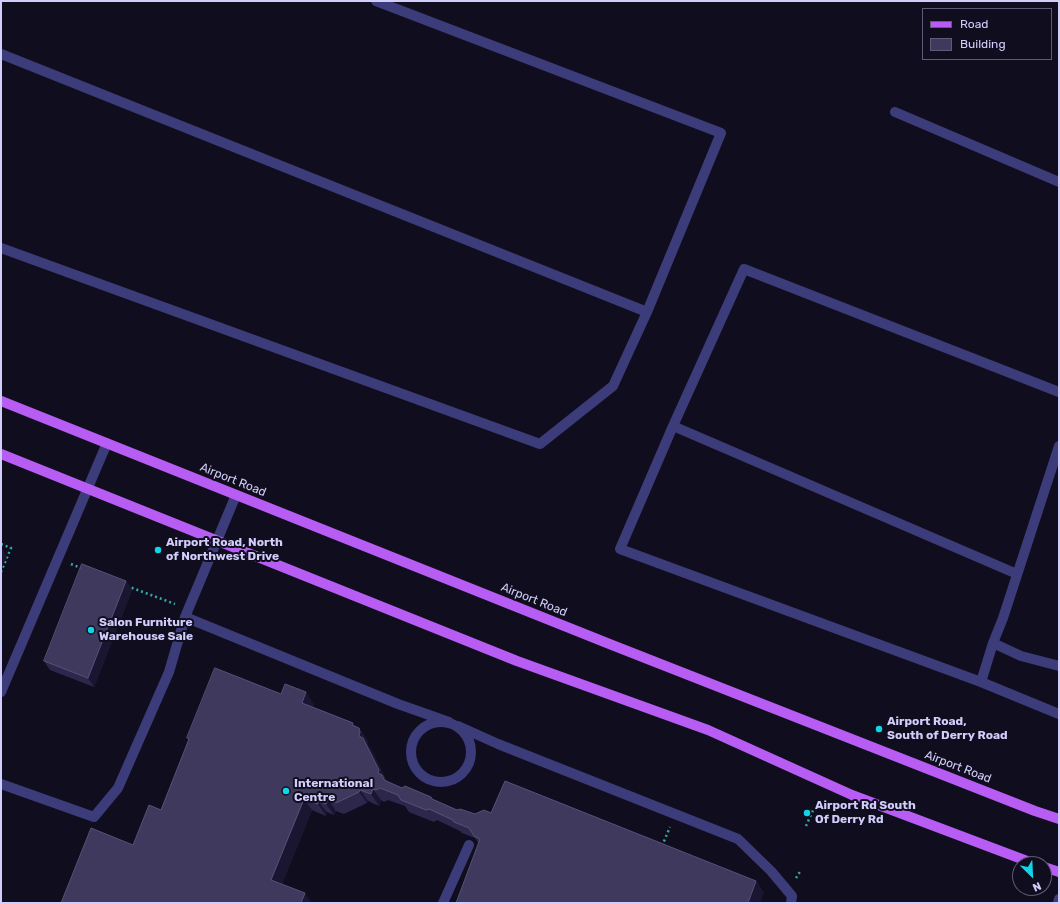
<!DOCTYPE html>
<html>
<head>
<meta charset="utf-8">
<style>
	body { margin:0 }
	#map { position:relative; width:1060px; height:904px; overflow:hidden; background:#100e1e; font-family:Rubik,sans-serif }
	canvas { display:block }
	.frame { position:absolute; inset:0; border:2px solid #d2cefc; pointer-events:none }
	.legend { position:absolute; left:922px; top:8px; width:130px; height:52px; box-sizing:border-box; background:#100e1e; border:1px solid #5e5b77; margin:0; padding:5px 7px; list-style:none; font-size:12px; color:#d2cefc }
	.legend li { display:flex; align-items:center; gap:8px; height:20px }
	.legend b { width:20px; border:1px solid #5e5b77 }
	.north { position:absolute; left:1012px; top:856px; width:40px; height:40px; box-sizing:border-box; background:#100e1e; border:1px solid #5e5b77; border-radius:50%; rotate:156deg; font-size:11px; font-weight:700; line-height:16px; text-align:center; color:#d2cefc }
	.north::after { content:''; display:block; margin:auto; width:14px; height:18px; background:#0fd5e6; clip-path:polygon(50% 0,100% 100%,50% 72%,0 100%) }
</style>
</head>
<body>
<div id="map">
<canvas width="1060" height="904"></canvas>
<div class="frame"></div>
<ul class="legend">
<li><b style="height:5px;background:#b85df4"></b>Road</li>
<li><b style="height:11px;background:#3f395e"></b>Building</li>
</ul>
<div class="north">N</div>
</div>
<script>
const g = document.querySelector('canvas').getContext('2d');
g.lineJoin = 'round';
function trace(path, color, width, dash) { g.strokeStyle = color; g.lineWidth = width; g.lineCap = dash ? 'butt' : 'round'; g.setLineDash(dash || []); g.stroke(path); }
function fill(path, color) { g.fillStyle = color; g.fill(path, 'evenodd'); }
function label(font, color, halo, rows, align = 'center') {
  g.font = font + ' Rubik,sans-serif'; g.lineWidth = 4; g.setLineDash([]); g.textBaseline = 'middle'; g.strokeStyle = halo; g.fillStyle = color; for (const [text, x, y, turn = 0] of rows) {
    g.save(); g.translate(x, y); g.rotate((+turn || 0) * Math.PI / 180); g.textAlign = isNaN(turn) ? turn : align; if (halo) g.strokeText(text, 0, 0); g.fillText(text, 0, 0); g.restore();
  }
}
trace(new Path2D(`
	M1,544L11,548L1,572
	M71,564L83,569
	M127,586L175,604
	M806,826L814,808
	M662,846L670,827
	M796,878L801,870`), '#35a89f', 2.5, [2, 3]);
trace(new Path2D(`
	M1,54L647,312L721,133L376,1
	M895,112L1059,182
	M1,248L540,444L613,386L647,312
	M673,426L620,549L981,682L993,643
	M1059,446L1003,618L993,643L1021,656L1059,666
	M1017,574L673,426L744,269L1059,392
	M185,617L236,495
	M981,682L1059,714
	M1,692L107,443
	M411 752a30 30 0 1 1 60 0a30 30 0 1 1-60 0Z
	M458,726L498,744L738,839L771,871L792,896L791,903
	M1,784L94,817L118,788L169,672L185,617L398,704L449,722
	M443,903L469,845
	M1058,903L1059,899`), '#3d3c7a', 10);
trace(new Path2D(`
	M1,401L612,645L1035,811L1059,819
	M1,454L517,661L708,730L852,795L1035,864
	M1044,867L1059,872`), '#b85df4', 10);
fill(new Path2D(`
	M126,581L132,590L94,687L50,670L44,661Z
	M281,694L314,704L313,707L353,723L355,726L359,728L367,740L368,743V745L371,749L387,782L402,788L431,797L433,800L457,810L475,814L491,813L756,881L764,893L479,844L475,838L462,833L460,831L437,820L434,822L409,812L405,806L388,800L384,802L381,800L379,806L368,801L367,803L344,814L336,811L334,815L327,812L326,816L312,810L282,884L133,845L161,810L189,740L187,738Z`), '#2d284b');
fill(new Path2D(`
	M1,547L7,556L1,570Z
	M126,581L132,590L94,687L88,678Z
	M306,692L314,704L310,715L302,703Z
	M353,723L360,733L359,728L367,740L368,743V745L371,749L386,781L390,786L392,790L378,773L359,736L352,725Z
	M373,789L381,800L379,806L371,794Z
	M360,790L368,801L367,803L359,792Z
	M304,799L312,810L279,892L271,880Z
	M328,799L336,811L334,815L326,804Z
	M318,801L327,812L326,816L318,804Z
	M756,881L764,893L760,903H748Z
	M305,893L312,903H301Z`), '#1a1631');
const building = new Path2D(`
	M82,564L126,581L88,678L44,661Z
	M215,668L281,694L285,684L306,692L302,703L353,723L352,725L359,728L360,732L359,736L363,738L379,770L378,773L382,775L384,779V780L402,788L405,786L431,797L432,799L457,810L460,809L475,814L484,810L491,813L505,781L756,881L748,903H456L480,839L474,836L469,828L454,822L453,820L429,809L426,810L401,800L398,795L380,788L376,790L373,789L371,794L360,790L359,792L336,803L328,799L326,804L318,801V804L304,799L271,880L305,893L301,903H61L91,828L133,845L149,805L161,810L189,739L187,738Z`);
fill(building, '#3f395e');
trace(building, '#565177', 1);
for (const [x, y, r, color] of [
	[158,550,4,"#0fd5e6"],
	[91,630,4,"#0fd5e6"],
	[879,729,4,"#0fd5e6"],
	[286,791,4,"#0fd5e6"],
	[807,813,4,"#0fd5e6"]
]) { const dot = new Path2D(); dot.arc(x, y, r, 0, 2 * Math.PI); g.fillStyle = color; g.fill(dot); trace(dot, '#100e1e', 1.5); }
label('12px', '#d2cefc', '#100e1e', [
	["Airport Road",233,480,22],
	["Airport Road",534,600,22],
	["Airport Road",958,767,21]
]);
label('bold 12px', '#d2cefc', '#100e1e', [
	["Airport Road, North",166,543],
	["of Northwest Drive",166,557],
	["Salon Furniture",99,623],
	["Warehouse Sale",99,637],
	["Airport Road,",887,722],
	["South of Derry Road",887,736],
	["International",294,784],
	["Centre",294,798],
	["Airport Rd South",815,806],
	["Of Derry Rd",815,820]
], 'left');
</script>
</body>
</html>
